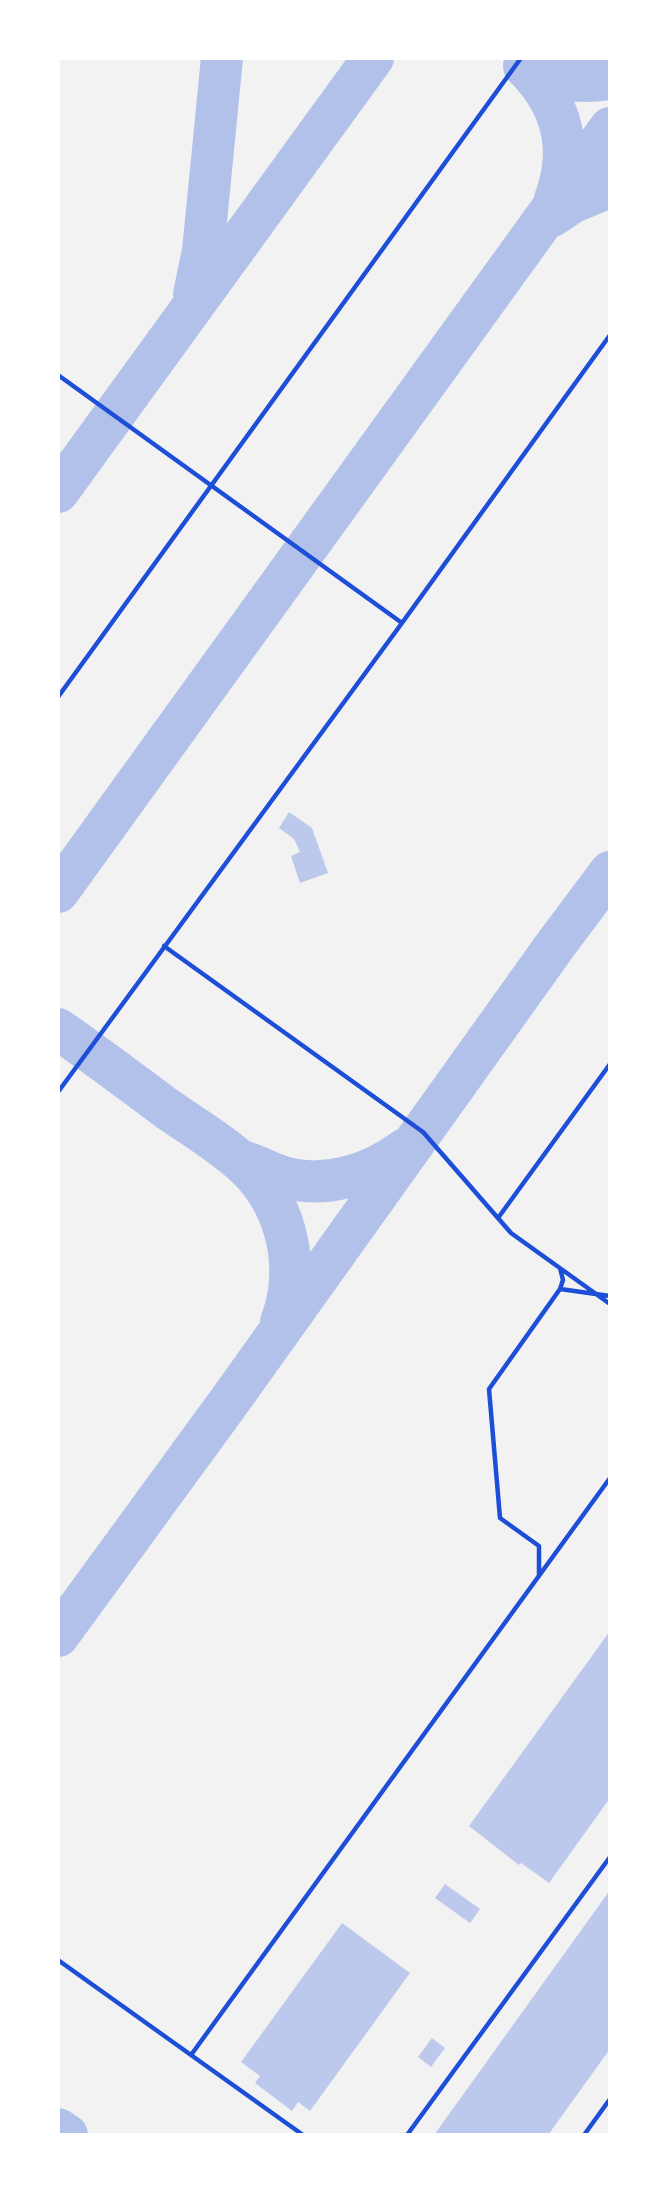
<!DOCTYPE html>
<html>
<head>
<meta charset="utf-8">
<style>
	body { margin:0 }
	#map { position:relative; width:668px; height:2193px; overflow:hidden; background:#f2f2f2; font-family:Commissioner,sans-serif }
	canvas { display:block }
	.frame { position:absolute; inset:0; border:60px solid #fff; pointer-events:none }
</style>
</head>
<body>
<div id="map">
<canvas width="668" height="2193"></canvas>
<div class="frame"></div>
</div>
<script>
const g = document.querySelector('canvas').getContext('2d');
g.lineJoin = 'round';
function trace(path, color, width, dash) { g.strokeStyle = color; g.lineWidth = width; g.lineCap = dash ? 'butt' : 'round'; g.setLineDash(dash || []); g.stroke(path); }
function fill(path, color) { g.fillStyle = color; g.fill(path, 'evenodd'); }
trace(new Path2D(`
	M524,66C562,104 574,148 555,199
	M524,66C553,79 579,84 610,79
	M552,216L573,202L610,187
	M194,294L203,251L222,58
	M58,492L373,58
	M58,892L610,128
	M58,1029C94,1054 130,1081 166,1108C193,1127 224,1145 248,1168C288,1208 301,1269 281,1322
	M239,1160C253,1164 266,1171 280,1176C323,1190 370,1175 405,1149
	M58,1636L231,1399L554,947L610,872
	M58,2129L67,2135`), '#b2c1ea', 42);
fill(new Path2D(`
	M289,812L312,828L328,873L300,883L291,856L300,852L294,839L279,828Z
	M610,1631V1798L549,1883L521,1863L519,1865L469,1826Z
	M445,1884L480,1909L470,1923L435,1898Z
	M610,1890V2049L548,2135H434Z
	M342,1923L410,1973L310,2111L298,2102L292,2111L255,2083L260,2076L241,2062Z
	M432,2038L445,2048L431,2067L418,2057Z`), '#bdc9ec');
trace(new Path2D(`
	M58,375L402,623
	M58,697L521,58
	M164,946L423,1132L511,1233L610,1304
	M58,1092L402,623L610,335
	M498,1218L610,1064
	M560,1289L610,1296
	M539,1576V1546L500,1518L489,1389L560,1289L563,1280L560,1268
	M58,1960L303,2135
	M191,2055L610,1478
	M407,2135L610,1857
	M584,2135L610,2099`), '#1d4ed8', 4.5);
</script>
</body>
</html>
